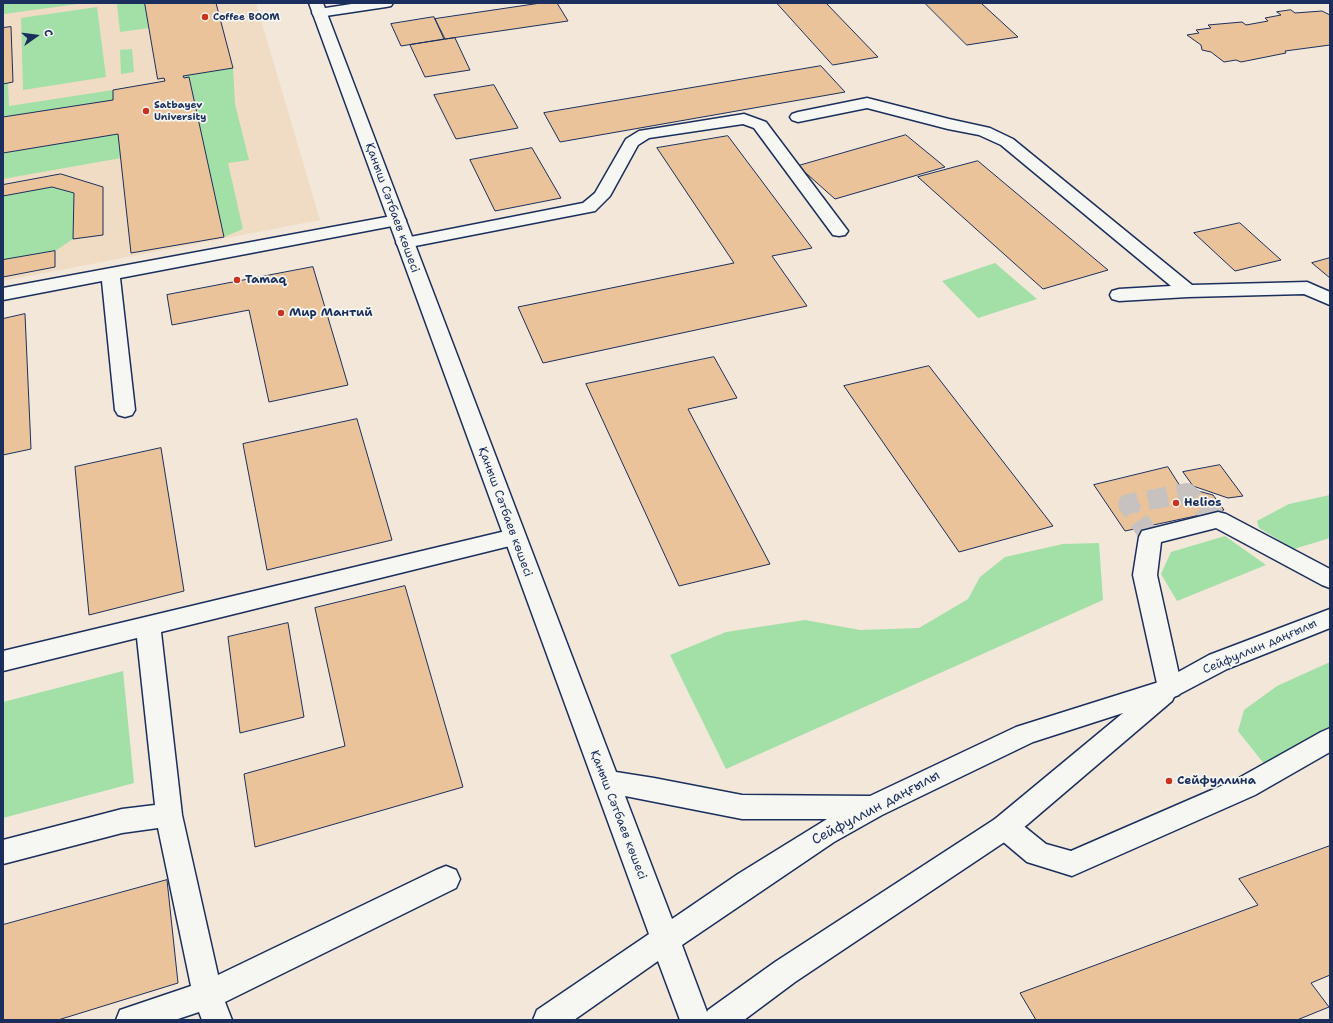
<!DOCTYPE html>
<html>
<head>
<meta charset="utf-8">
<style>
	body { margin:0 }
	#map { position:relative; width:1333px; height:1023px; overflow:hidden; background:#f2e7d8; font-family:"Shantell Sans",sans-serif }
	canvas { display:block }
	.frame { position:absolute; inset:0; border:4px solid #1b2f5e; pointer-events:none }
	.north { position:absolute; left:16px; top:16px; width:40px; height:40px; -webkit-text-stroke:3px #f6f6f2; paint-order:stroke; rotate:76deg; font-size:11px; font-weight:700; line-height:16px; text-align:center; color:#1b2f5e }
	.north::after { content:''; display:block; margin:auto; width:14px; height:18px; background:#1b2f5e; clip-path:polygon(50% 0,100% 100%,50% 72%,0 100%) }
</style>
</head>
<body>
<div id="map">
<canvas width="1333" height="1023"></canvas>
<div class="frame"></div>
<div class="north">С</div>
</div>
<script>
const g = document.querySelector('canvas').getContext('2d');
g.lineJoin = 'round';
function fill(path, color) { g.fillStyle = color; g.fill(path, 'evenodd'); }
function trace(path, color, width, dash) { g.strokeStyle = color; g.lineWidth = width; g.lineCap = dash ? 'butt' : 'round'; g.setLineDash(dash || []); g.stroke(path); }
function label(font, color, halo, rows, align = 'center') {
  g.font = font + ' "Shantell Sans",sans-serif'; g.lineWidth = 3.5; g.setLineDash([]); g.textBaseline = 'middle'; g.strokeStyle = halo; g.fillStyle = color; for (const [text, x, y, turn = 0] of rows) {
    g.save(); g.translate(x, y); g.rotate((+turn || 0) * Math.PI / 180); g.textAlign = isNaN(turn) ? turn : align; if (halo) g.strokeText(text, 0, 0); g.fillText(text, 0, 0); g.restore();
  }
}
fill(new Path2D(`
	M3,3H256L320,220L3,281Z`), '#f0dcc5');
fill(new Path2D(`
	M3,3H85L4,14L3,28Z
	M145,3L149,28L120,32L117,4Z
	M97,7L106,77L23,90L21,18Z
	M132,49L134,72L121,74L120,50Z
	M233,68L235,104L249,160L228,163L243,229L224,237L189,77L184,78L183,76Z
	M8,83L9,106L113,90V100L3,117V84Z
	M118,134L121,158L3,179V153Z
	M52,187L74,193L73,239L55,251L3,260V196Z
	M995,263L1037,299L978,318L942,281Z
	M1330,495V538L1294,549L1259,528L1257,521L1289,504Z
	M1225,536L1266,565L1177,601L1161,574L1171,552Z
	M1099,543L1103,600L726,769L670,655L726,632L805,620L860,630L919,628L968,599L980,577L1005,557L1063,544Z
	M1330,662V726L1265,765L1238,731L1244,710L1277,686Z
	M123,671L134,783L3,818V702Z`), '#a2e0a7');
const building = new Path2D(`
	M145,3H216L233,68L183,76L184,78L189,77L224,237L131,253L118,134L3,153V117L113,100V90L165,81L164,78L158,79Z
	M541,3H557L568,21L445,39L435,19Z
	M777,3H826L878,57L833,65Z
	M925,3H981L1018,37L967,45Z
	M1291,10L1295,13L1322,11L1330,15V45L1285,51L1286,53L1241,62L1236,60L1224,62L1211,52L1202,50L1201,45L1187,35L1199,33L1196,30L1211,28L1208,25L1242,22L1246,25L1268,21L1265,18L1281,15L1277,12Z
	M434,17L444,39L401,46L391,24Z
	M11,27L13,82L3,84V28Z
	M455,38L470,70L425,77L410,45Z
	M821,66L845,92L560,142L544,113Z
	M494,85L518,128L456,139L434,95Z
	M906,135L945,167L835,199L798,166Z
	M728,136L812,248L772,256L807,306L543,363L518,307L734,263L657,148Z
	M532,148L561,198L495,211L470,160Z
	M978,161L1108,270L1043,289L918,177Z
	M61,174L103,187V235L73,239L74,193L52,187L3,196V185Z
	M1240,223L1281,260L1235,271L1194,233Z
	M55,251V267L3,277V260Z
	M1330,258V278L1312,263Z
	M313,267L348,385L269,402L249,310L172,325L167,295Z
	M25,314L31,449L3,455V319Z
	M714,357L737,398L688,409L770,564L679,586L586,384Z
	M929,366L1053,526L959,552L844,386Z
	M357,419L392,540L267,570L243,444Z
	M161,448L184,591L89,615L75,467Z
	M1220,465L1243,496L1228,498L1193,486L1183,472Z
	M1168,467L1180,486L1213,495L1224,510L1125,531L1094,485Z
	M405,586L463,787L255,847L244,774L345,746L315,608Z
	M288,623L304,717L240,733L228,637Z
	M1330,846V975L1311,983L1329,1007L1297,1020H1036L1020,993L1258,905L1239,879Z
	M167,880L178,983L58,1020H3V925Z`);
fill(building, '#eac39a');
trace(building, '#1b2f5e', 1);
trace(new Path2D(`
	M1150,537L1128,504L1187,493L1218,520`), '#c7c2c0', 20, [20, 10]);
const minor = new Path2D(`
	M358,3H393L391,6L386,7L319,17L314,16L312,13L314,10L319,9Z
	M867,98L949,119L990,128L1013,139L1192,285L1307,282L1330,292V305L1304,294L1188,297L1119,301L1112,299L1110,295L1112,291L1119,289L1171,286L1001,145L979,135L948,129L867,108L798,122L792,120L790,117L792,114L798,112Z
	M744,114L766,122L845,227L848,231L845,235L839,236L833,235L754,128L743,124L649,138L638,145L610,196L595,211L405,248L399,247L396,243L399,239L405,238L583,203L595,193L626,139L639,131Z
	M397,215L403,216L406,220L403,224L120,278L135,410L132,415L125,417L118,415L115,410L102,281L3,300V288Z
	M1218,512L1226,514L1330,569V588L1322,585L1216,528L1161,542L1157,575L1182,688L1179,695L1170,698L1161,695L1158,688L1133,575L1139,537L1142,531Z
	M514,529L522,531L525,537L522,543L161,632L182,815L218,975L436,870L446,866L456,870L460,879L456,888L225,1002L232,1020H202L199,1012L175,1020H116L120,1010L191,986L158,828L122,833L3,864V840L122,809L155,805L137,638L3,671V651Z
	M1330,728V752L1255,795L1072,876L1027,862L995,835L991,827L995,819L1005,815L1015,819L1046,844L1071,851L1237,779L1321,732Z`);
const major = new Path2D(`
	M309,3H323L616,772L654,778L742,795L870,796L1016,727L1162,681L1209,655L1330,609V628L1227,669L1174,697L1172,701L1015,835L795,982L744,1020H680L658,961L574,1020H533L537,1010L649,934ZM1123,713L995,819L775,962L708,1010L707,1012L682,945L834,842L882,815L1033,742ZM625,796L742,819H827L738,874L672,919Z`);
trace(minor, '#1b2f5e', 3);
trace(major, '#1b2f5e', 3);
fill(minor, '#f6f6f2');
fill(major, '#f6f6f2');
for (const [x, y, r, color] of [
	[205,17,4,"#c8321e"],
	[146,111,4,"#c8321e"],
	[237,280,4,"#c8321e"],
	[281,313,4,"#c8321e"],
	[1176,503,4,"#c8321e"],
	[1169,781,4,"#c8321e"]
]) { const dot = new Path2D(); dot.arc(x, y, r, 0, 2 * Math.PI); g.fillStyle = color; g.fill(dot); trace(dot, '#f6f6f2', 1.5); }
label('bold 10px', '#1b2f5e', '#f6f6f2', [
	["Coffee BOOM",213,17],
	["Satbayev",154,105],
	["University",154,117]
], 'left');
label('12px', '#1b2f5e', '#f6f6f2', [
	["Қаныш Сәтбаев көшесі",392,208,70],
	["Қаныш Сәтбаев көшесі",505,512,70],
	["Сейфуллин даңғылы",1260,647,-23],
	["Қаныш Сәтбаев көшесі",618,815,69]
]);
label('bold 12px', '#1b2f5e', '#f6f6f2', [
	["Tamaq",245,280],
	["Мир Мантий",289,313],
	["Helios",1184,503],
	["Сейфуллина",1177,781]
], 'left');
label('14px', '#1b2f5e', '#f6f6f2', [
	["Сейфуллин даңғылы",876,808,-28]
]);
</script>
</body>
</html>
